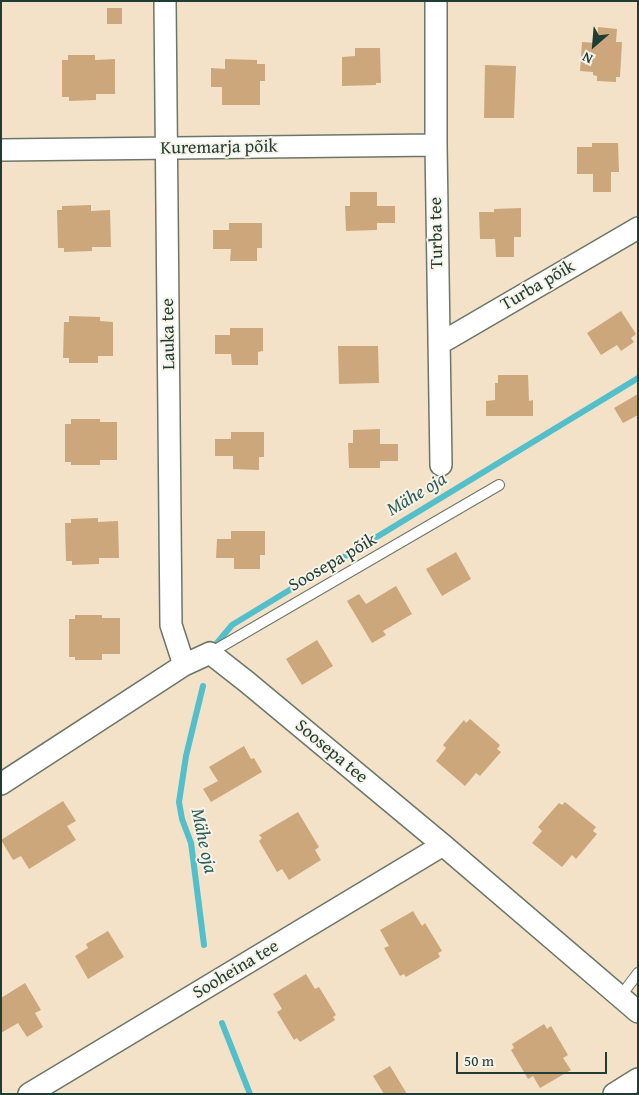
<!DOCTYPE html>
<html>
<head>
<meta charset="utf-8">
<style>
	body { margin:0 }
	#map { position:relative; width:639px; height:1095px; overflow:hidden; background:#f4e2c8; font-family:"Gentium Book Plus",serif }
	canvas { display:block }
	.frame { position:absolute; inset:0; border:2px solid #1f3d34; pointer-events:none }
	.north { position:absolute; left:569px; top:20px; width:50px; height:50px; -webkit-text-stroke:4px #f7f3e8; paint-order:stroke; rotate:207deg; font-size:14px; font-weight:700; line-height:20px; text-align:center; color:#1f3d34 }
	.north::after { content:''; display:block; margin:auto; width:18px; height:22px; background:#1f3d34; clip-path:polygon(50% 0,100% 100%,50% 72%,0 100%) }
	.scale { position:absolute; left:456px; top:1052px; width:151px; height:22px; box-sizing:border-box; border:2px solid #1f3d34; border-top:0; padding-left:6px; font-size:15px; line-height:18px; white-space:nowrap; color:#1f3d34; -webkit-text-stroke:4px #f7f3e8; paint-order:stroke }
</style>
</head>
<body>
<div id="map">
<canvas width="639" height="1095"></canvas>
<div class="frame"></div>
<div class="north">N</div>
<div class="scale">50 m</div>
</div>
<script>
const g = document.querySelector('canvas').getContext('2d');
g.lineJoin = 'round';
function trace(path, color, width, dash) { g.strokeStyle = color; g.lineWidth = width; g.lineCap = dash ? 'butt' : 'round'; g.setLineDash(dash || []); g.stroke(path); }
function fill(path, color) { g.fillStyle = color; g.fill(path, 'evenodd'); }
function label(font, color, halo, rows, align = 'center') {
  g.font = font + ' "Gentium Book Plus",serif'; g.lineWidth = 4; g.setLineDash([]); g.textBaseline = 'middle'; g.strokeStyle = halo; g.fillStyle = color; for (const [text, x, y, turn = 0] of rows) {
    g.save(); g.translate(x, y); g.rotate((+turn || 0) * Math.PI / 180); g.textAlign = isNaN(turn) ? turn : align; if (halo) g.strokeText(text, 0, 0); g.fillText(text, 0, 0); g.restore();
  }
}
trace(new Path2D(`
	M217,643L232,625L638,378
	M203,686L186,756L179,802L182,819L191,843L193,858L204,945
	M222,1023L250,1094`), '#52bfca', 6);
fill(new Path2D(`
	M107,8H122V24H107Z
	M598,27L617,29L616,42H622L620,77H616V82L597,81V76L593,75V72L580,71L582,42L597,43Z
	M355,48H380L381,83H376V85L342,86V57L355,56Z
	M68,55H95V60L115,59V94H96V100L69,101V97H62V60H68Z
	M225,59L257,60V64H265V81H260V105H222V87H211V68L225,69Z
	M485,65L516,66L514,118H484Z
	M592,143H618L619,172H611V192H593V174H577V147H592Z
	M350,192H377V206H395V223H377V230L346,231L345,206H350Z
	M91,205V211L110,210L111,247H92V251L64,252V248H58L57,210H62V206Z
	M521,208V237H514V257H496L495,239H480L479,212H494V209Z
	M229,223H262V248H257V261H230L231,249H213V230H229Z
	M621,311L636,334L631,338L634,342L621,351L617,345L601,355L587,333Z
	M69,316L100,317V321L113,322V356H98V363H69V358H63L64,322H69Z
	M230,328H263V351L258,352V365H232L231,354H215V335H230Z
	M338,346H378L379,383L339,384Z
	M498,375H528L529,401L533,400V416H486V401L495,400V383H498Z
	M638,394V415L623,423L614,408Z
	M71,419H100V422H117V460H100V465H71V462H65V424H71Z
	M380,429V444H398V461H380V468H349L348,443H353V430Z
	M231,432H264V457H259V470L233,469V456H215V439H231Z
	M98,518V522L118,521L119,558H99V564L72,565V561H66L65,523H71V519Z
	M231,531H265V555H260V569H234V558H216L217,539H231Z
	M456,552L471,579L442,596L426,569Z
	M396,586L412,614L383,631L386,635L372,643L347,601L359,594L366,604Z
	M75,615H102V618H120V654H102V660H75V657H69V619H75Z
	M317,640L333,666L302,685L286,659Z
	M470,719L500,745L497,749L501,752L480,776L476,773L465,786L436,761L446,748L443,745L464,720L466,723Z
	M244,746L251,759L254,758L262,772L211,802L203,789L218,781L209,767Z
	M63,801L76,821L67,826L76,840L29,869L21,856L13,860L1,840Z
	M565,802L596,827L593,831L597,834L576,859L572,855L562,867L532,843L542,831L538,827L559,803L562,805Z
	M298,812L319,847L315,850L321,860L289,880L282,869L277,872L259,841L262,838L259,835Z
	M413,911L422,926L425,923L442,951L438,953L440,957L406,977L404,974L400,976L384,948L389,946L380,930Z
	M108,931L124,957L88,979L75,956L88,948L86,944Z
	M306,974L315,989L319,987L336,1015L333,1017L335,1020L300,1042L297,1038L294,1040L277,1012L282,1009L273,994Z
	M25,983L41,1010L35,1013L43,1027L27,1037L18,1023L1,1033V998Z
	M544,1024L547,1029L551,1026L568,1055L563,1058L571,1070L540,1088L533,1076L528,1079L511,1050L514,1048L512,1044Z
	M390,1066L407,1094H384L373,1076Z`), '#cca77c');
const lane = new Path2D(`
	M210,653L499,485
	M620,997L638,973`);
const street = new Path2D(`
	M165,1L171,625L184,665
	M436,1V145L441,465
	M1,150L436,145
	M439,344L638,228
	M1,784L184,665L210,653L247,682L443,845L638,1012
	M29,1094L443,845
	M614,1094L638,1079`);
trace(lane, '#6a7768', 12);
trace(street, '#6a7768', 24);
trace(lane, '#fff', 10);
trace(street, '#fff', 21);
label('18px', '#1f3d34', '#f7f3e8', [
	["Kuremarja põik",219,148,-1],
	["Turba tee",437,233,-91],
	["Turba põik",538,286,-30],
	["Lauka tee",169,334,-91],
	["Soosepa põik",333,563,-30],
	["Soosepa tee",331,752,40],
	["Sooheina tee",236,970,-31]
]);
label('italic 19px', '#2c5e5a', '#f7f3e8', [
	["Mähe oja",417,495,-31],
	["Mähe oja",203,841,78]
]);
</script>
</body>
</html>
